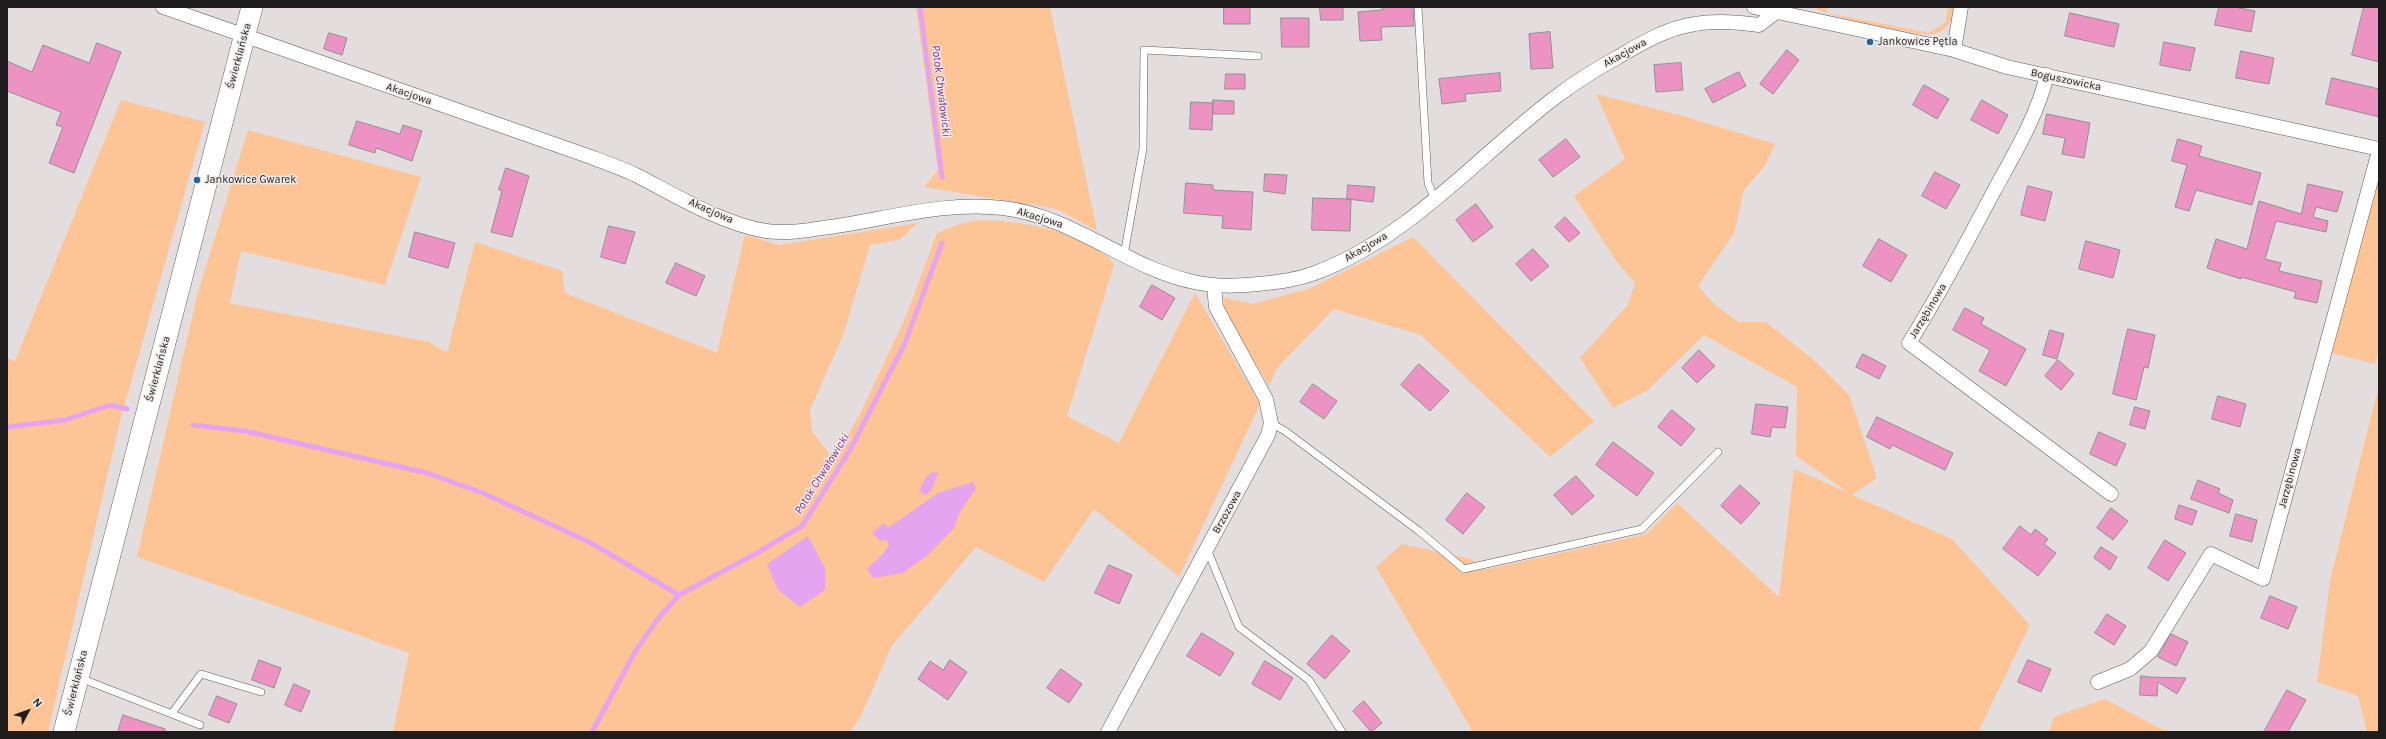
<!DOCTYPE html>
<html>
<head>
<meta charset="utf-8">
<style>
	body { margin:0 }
	#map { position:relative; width:2386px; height:739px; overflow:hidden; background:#e3ddde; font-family:Karla,sans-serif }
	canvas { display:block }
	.frame { position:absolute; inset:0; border:8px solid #1e1c1c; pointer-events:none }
	.north { position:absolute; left:8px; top:691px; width:40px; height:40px; -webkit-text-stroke:3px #f0ebeb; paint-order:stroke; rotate:49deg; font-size:11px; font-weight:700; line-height:16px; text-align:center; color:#1e1c1c }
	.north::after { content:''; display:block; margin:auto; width:14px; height:18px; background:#1e1c1c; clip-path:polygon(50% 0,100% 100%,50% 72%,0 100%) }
</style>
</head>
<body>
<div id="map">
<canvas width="2386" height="739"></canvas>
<div class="frame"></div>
<div class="north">N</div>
</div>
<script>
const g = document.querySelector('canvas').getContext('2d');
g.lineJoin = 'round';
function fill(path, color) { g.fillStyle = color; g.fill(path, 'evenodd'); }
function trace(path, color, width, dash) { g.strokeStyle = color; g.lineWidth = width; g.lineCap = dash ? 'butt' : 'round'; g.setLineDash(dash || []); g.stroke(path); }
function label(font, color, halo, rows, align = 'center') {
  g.font = font + ' Karla,sans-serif'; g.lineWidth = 3; g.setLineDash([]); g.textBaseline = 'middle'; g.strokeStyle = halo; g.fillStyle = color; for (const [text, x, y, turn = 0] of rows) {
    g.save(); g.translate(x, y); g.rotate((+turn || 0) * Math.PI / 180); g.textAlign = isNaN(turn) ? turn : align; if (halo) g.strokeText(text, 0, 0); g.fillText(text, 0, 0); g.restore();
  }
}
fill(new Path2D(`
	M916,7H1050L1097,231L1057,209L924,187L938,170Z
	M1813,7H1827L1828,13L1929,33L1945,23L1948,7H1954C1953,20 1947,31 1934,34C1922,37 1821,15 1813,7Z
	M1596,94L1683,116L1775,144L1765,166L1744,190L1734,233L1698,286L1715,305L1738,322H1766L1814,360L1849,395L1877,478L1852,495L1952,539L2030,625L1978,732H1473L1376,567L1402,544L1471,559L1483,570L1647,534L1677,503L1779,597L1794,469L1849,493L1796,456L1797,387L1704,335L1648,390L1613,408L1580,358L1628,305L1635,283L1617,262L1574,196L1625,159Z
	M121,100L205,122L120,421L48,732H7V358L15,361Z
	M248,130L421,177L385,285L241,251L230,303L429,342L447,353L475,242L562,271L565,293L717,353L745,235L779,245L918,223L899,240L870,245L844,333L810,410L812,431L834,460L861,412L907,314L937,233C947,229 958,224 969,222C1002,215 1097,233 1114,265L1067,416L1119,443L1195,293L1260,404L1179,577L1094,509L1044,582L976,547L891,647L861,716L850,732H393L409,653L137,557L197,296Z
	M2379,172V348L2375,364L2332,353Z
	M1413,237L1594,421L1550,457L1421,335L1334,309L1277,368L1269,386L1223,309L1224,298L1253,304L1311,288Z
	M2379,385V732H2367L2358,696L2317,682L2330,581Z
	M2105,699L2167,732H2049L2054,717Z`), '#fdc496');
fill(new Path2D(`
	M933,472L938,473L931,491L925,495L919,491L927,476Z
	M973,482L976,488L960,512L954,528L928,555L903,573L873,578L867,569L883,554L889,545L887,540L880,541L872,533L884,523L888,528L938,493Z
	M808,536L825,568V590L800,607L778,590L767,564Z`), '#e4a4ef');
trace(new Path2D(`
	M920,7L942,177
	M193,425L245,431L427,473L483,493L591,543L679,595
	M7,427L65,420L110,405L127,409
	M592,732L635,652L657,620L679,595L757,553L802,526L850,450L905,343L942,243`), '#e4a4ef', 5);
const building = new Path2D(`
	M1224,7H1250V24H1224Z
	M1320,7H1343V20H1321Z
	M1382,7H1413L1414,26L1381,27L1382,40L1360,41L1358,12L1382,10Z
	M2219,7H2235L2255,11L2251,32L2215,25Z
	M2364,7H2379V62L2352,55Z
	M2070,13L2119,24L2114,47L2065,36Z
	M1281,18H1309V47H1282Z
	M1550,32L1553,68L1531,69L1529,34Z
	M329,33L347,38L342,55L324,49Z
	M2164,42L2195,48L2190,71L2160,65Z
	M97,43L121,52L74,173L49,163L63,127L56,125L61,112L7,91V61L32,72L43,45L89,63Z
	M1787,50L1799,60L1773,94L1760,84Z
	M2241,51L2274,58L2269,84L2236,78Z
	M1681,63L1683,90L1656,92L1654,65Z
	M1739,72L1746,86L1713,103L1705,89Z
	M1500,73L1501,91L1465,94L1466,101L1442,104L1439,79Z
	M1226,74H1245V89H1225Z
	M2332,78L2379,89V117L2326,104Z
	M1924,85L1949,99L1937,119L1913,105Z
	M1213,100L1234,101V114H1213Z
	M1982,100L2008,115L1998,134L1971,120Z
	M1191,102L1213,103L1212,130L1190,129Z
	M2047,114L2090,123L2084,158L2062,154L2065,138L2043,134Z
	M357,121L400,134L403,125L422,131L412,161L376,148L375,153L349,145Z
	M1566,139L1580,157L1553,177L1539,160Z
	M2178,139L2202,146L2199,156L2261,173L2252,205L2196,190L2189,211L2175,207L2187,165L2172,161Z
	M506,168L529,176L512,237L491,232L502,191L499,190Z
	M1935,172L1960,185L1946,209L1922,196Z
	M1265,174L1287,175L1285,194L1264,191Z
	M1186,183L1213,185V190L1253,192L1251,230L1222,228L1223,216L1184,213Z
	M2308,184L2343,192L2337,212L2316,207L2313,217L2328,221L2326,232L2276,221L2265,259L2281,263L2279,271L2322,281L2317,303L2294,298L2296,292L2241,277V279L2207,268L2216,239L2247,249L2259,201L2301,214Z
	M1348,185L1375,187L1373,202L1347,199Z
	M2028,186L2052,192L2045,221L2021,215Z
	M1313,198L1351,199L1350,231L1312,230Z
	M1476,204L1493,227L1473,242L1456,220Z
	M1565,217L1580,233L1569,242L1555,227Z
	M609,226L635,232L625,264L601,257Z
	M415,232L455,243L448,268L409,257Z
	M1879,239L1907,255L1891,282L1863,266Z
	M2086,241L2120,250L2113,278L2079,269Z
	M1533,249L1549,266L1531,281L1516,264Z
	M676,263L705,276L696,296L666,283Z
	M1152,285L1175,298L1162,320L1140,307Z
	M1965,308L1984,318L1981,324L2026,349L2006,386L1979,371L1990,350L1953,330Z
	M2128,329L2155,335L2148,368L2144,367L2136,400L2113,394Z
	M2050,330L2064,334L2057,359L2043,355Z
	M1699,350L1715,366L1697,383L1682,368Z
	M1863,354L1886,366L1879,379L1856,367Z
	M2058,360L2074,374L2061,390L2045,376Z
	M1419,364L1449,391L1430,411L1401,385Z
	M1313,384L1337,401L1324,419L1300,402Z
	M2218,396L2246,404L2240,427L2212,419Z
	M1756,404L1788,407L1785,428L1772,427L1770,437L1752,434Z
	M2135,407L2150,411L2145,429L2130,425Z
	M1672,410L1695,429L1681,446L1658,427Z
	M1877,417L1953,453L1945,470L1892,445L1890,449L1867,437Z
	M2099,432L2126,444L2116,466L2090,454Z
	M1613,442L1654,473L1637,496L1596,465Z
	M1576,476L1594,496L1572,515L1554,495Z
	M2198,480L2220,489L2218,493L2233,500L2229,513L2191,499Z
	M1740,485L1760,503L1741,524L1721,506Z
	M1467,493L1485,507L1463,534L1446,520Z
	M2179,505L2197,511L2192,525L2175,519Z
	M2111,508L2128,521L2113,540L2097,528Z
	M2236,514L2257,520L2252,542L2230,536Z
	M2020,526L2031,535L2035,529L2048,539L2044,544L2056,553L2038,576L2003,549Z
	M2165,540L2186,553L2168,581L2148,568Z
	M2101,547L2117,557L2110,570L2094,558Z
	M1109,565L1132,575L1119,604L1095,593Z
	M2270,596L2297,607L2288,629L2261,618Z
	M2107,614L2126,626L2114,645L2095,633Z
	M1202,633L1234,653L1220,676L1187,656Z
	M2171,634L2188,642L2176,666L2158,657Z
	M1332,635L1350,651L1325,679L1307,664Z
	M259,660L281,668L274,688L252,680Z
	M950,660L967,672L948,700L918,679L930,661L943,670Z
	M2028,660L2051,669L2041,692L2018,682Z
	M1265,661L1293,678L1280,700L1252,684Z
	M1061,669L1082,684L1069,703L1047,688Z
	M2141,676L2149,677L2186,678L2177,694L2158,682L2157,696L2140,695Z
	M294,684L310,691L301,712L285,705Z
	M2287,690L2306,700L2288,732H2264Z
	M217,696L237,704L229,723L209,715Z
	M1364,701L1382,723L1371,732L1353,711Z
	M123,715L165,729V732H118Z`);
fill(building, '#ed93c4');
trace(building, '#928e90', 1);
const service = new Path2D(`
	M1418,7L1428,183L1435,199
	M1124,255L1143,149L1144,50L1258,56
	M1271,423L1285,431L1419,531L1464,569L1642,529L1718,452
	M1207,549L1239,627L1309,680L1342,732
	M80,678L200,725
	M172,713L201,674L261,692`);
const minor = new Path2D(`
	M163,7L588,156C604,162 621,168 636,175C675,195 722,224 766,231C787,234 810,230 830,227C886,219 946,201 1003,208C1073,216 1127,268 1194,282C1216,287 1236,286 1258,284C1278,282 1296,280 1315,273C1409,238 1476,158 1553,99C1574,83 1596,69 1618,57C1642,43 1667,28 1695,24C1716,20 1738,22 1759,25L1783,7
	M1754,7L1954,50L2007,67L2379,149
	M1954,50L1961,7
	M2047,75C2037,117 2014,154 1994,191C1966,243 1940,294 1909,343L2111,494
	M2098,682L2130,669L2151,651L2211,554L2263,579L2379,151
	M1108,732L1268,435L1271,423L1266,399L1216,307L1214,286`);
const secondary = new Path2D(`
	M64,732L252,7`);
trace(service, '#5f5a5b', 8);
trace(minor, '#5f5a5b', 15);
trace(secondary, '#5f5a5b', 22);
trace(service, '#fff', 7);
trace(minor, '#fff', 14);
trace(secondary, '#fff', 21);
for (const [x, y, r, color] of [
	[1870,42,4,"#24649a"],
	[197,180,4,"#24649a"]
]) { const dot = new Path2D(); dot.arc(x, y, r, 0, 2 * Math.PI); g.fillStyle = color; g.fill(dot); trace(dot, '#f0ebeb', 1.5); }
label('11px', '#1e1c1c', '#f0ebeb', [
	["Jankowice Pętla",1878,42],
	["Jankowice Gwarek",205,180]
], 'left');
label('11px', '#1e1c1c', '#f0ebeb', [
	["Akacjowa",1625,53,-29],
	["Świerklańska",239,56,-75],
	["Boguszowicka",2066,80,12],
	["Akacjowa",409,94,19],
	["Akacjowa",711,211,24],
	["Akacjowa",1040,218,17],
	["Akacjowa",1366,247,-30],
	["Jarzębinowa",1928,311,-59],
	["Świerklańska",158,369,-75],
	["Jarzębinowa",2290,478,-75],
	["Brzozowa",1227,512,-61],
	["Świerklańska",76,683,-76]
]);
label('italic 12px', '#7c3088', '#f0ebeb', [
	["Potok Chwałowicki",941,91,83],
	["Potok Chwałowicki",822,474,-58]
]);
</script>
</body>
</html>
